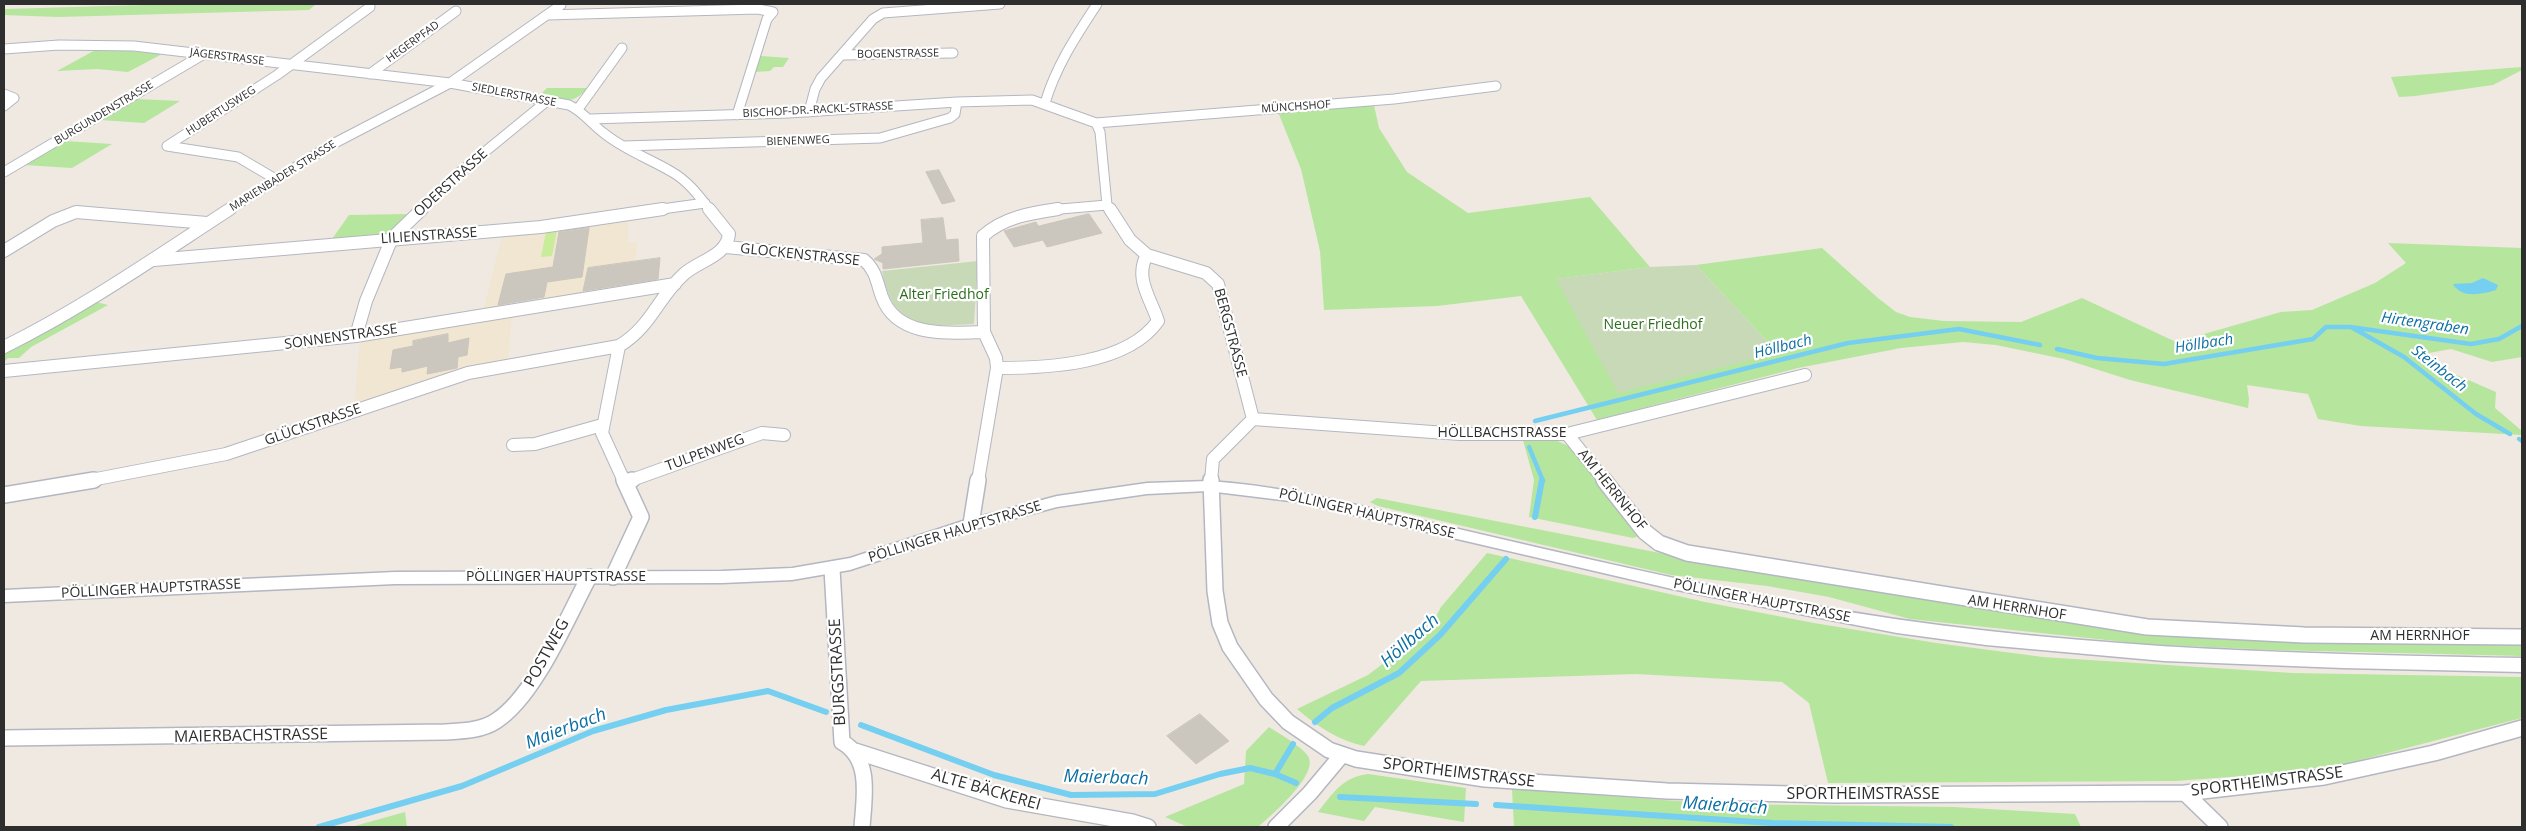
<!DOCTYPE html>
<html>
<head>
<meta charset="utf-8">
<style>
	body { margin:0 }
	#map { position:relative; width:2526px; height:831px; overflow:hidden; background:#efe9e1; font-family:"Open Sans",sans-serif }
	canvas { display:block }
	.frame { position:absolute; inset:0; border:5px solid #2e2e2e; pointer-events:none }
</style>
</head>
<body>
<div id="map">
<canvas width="2526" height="831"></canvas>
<div class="frame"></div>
</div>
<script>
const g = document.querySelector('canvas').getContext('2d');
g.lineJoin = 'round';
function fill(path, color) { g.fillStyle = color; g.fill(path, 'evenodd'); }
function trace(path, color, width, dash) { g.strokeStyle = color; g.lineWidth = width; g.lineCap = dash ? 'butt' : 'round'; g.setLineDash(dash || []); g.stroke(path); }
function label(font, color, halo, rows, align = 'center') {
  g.font = font + ' "Open Sans",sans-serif'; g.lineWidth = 4.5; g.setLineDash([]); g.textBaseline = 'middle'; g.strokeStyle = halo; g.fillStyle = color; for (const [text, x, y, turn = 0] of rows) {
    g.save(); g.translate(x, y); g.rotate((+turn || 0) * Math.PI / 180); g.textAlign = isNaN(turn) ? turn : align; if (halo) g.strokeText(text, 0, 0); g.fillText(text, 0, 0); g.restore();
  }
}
fill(new Path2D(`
	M629,219L627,243L637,242L635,261L660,258L657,284L483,312L502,235Z
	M512,315L508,362L359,404L355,401L359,346L362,341Z`), '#f0e6d1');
fill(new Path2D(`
	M181,4H316L309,10L58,17L4,15V9Z
	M99,48L162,54L128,72L97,69L57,71Z
	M761,56L789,58L783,67H774L770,71L755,72Z
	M2522,67V70L2493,85L2415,96L2399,97L2391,77Z
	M547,88H587C572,107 561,99 540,95Z
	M136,99L180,101L144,123L100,120Z
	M1374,105L1379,128L1407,172L1468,213L1590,197L1650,267L1557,279L1778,353L1696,265L1822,248L1878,298L1896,312L1910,317L1944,321L2021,322L2082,298L2176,342L2281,312L2312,310L2375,283L2406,263L2388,243L2522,248V357L2492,362L2451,349L2423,354L2445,370L2496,392L2495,408L2522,431V435L2361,426L2318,419L2308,394L2247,385L2249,399L2248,408L2130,380L2064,359L1996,345L1963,342L1901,348L1798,368L1597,420L1521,296L1437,306L1324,310L1320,251L1301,169L1278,112Z
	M65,141L112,144L72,168L24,165Z
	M409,214L390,235L330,242L349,215Z
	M96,302L108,305L31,347L19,358H8L4,362V353Z
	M1523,440H1555L1571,447L1639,536L1633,538L1529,517L1534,480Z
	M1377,498L1768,574L2111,629L2149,633L2522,643V656L2274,650L2144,644L1910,619L1829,597L1767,586L1671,575L1378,506L1370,502Z
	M1487,553L1705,602L1814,623L1936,643L2043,657L2292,673L2522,677V718L2345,764L2271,774L2175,781L1828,783L1809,703L1782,682L1636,674L1421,681L1364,746C1338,740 1318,727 1297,709L1368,675L1430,628L1441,607Z
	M1269,727C1278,733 1305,748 1309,758C1316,777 1272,815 1258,827H1188L1165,817L1244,784L1246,751Z
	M1368,774L1466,788L1464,822L1375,807L1364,821L1318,812C1333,793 1343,777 1368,774Z
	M1512,789L1718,804L1954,807L2075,814L2081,827H1514Z
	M405,812L407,827H351Z`), '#b6e59e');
fill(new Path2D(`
	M978,261L974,324C925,327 892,329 882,271Z
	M1696,265L1778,353L1618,393L1556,279L1650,267Z`), '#c8d9b8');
fill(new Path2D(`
	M557,230L552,256L541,257L546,232Z`), '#c9ec9a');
fill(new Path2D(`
	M2483,278L2498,285L2496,290C2483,294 2461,299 2453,284L2472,283Z`), '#75cff0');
trace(new Path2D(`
	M2353,328L2404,357L2476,414L2510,434
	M2057,349L2097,358L2164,364L2313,339L2326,327H2350L2471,344L2499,339L2522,326
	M1535,421L1848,343L1959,329L2040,345
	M2519,439L2522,441
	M1529,447L1543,481`), '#75cff0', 4.5);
trace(new Path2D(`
	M1535,517L1542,480
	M1315,722L1332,708L1399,673L1440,635L1506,559
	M861,725L994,775L1071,795L1155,794L1220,774L1250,768L1275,774L1296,783
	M1275,774L1293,744
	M1340,797L1476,804
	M1496,805L1772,823L1951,827
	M319,827L462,786L593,731L666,710L768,691L826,712`), '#75cff0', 6);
const building = new Path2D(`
	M939,170L955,201L942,204L926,172Z
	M1089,214L1102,233L1047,247L1043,240L1014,247L1004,231L1036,222L1038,226Z
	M943,218L946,240L958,239L959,261L883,269V263L874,259L882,254V247L923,243L921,220Z
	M589,228L582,277L547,282L544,297L498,305L506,274L553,267L559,232Z
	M660,258L658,279L583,291L588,268Z
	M448,334V343L469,338L467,355L458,357L457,368L427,374L428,366L402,372V367L390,369L393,350L413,346V341Z
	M1200,714L1229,741L1196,764L1167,736Z`);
fill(building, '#cbc7bf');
trace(building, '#cbc5ba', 1);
const minorFar2 = new Path2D(`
	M547,15L758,9L773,12L767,19L737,115
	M4,49L59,45L134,46L450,83L569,105C584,112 592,125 605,134C625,150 650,159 672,172C688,181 699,196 710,210
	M843,55L953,53
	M370,74L456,11
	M4,94L14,98L4,106
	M1045,103C1056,66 1076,36 1097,4
	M578,109L622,48
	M809,112L815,89L821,78L873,19L883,13L1000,4
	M590,119L789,113L957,102L1032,100L1096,123L1100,132L1107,205L1111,210
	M1096,123L1394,99L1496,86
	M624,146L880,138L950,118L955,114L957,102
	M4,172L204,54
	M277,180L238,157L167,146L277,75L370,7
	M228,210L329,146L450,83L561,5
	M420,210L459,173L547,101
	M655,210L705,203
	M1049,210L1107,205`);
const minorFar1 = new Path2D(`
	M1110,209L1130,240L1147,255L1206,273L1218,284L1253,419L1213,459L1211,481
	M726,247L864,260C876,270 877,283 882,297C897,338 948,333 984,332
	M4,251L53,221L76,212L207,223
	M154,260L541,227L663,209
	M356,336L366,301L392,238L422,209
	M4,347C83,308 156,257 230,209
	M997,368C1046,368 1127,365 1158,321C1151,299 1134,278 1147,255
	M4,371L356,336L675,284
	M1253,419L1460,434H1567L1805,375
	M1567,434L1605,481
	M513,445L535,444L602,425
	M86,481L226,454L468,373L619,346
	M624,481L602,433L619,346C652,326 657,298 684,274C698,261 727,256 729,234L709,209
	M629,481L762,433L784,435
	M978,481L997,368L996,358L984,332L983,236C1004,217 1031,213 1058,209`);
const minor = new Path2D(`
	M1211,480L1215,591L1220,623L1230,647L1266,699L1288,722L1329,750L1356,759L1485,779L1667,791L1833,795L2185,793L2324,777L2434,753L2522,728
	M1604,480L1645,532L1659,543L1687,553L2147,627L2304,635L2522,637
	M627,482L632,480
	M4,495L94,480
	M971,524L978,480
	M832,569L842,742C872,759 864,798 862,827
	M613,577L641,517L624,480
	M4,738L444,732C461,731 481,731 496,721C535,696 567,618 589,577
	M855,751L1007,800L1132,822L1148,827
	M2185,793L2220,827
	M1276,827L1310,793L1341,756`);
const tertiary = new Path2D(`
	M1208,481C1291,486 1370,509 1450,527C1570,555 1689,583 1810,605C2045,648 2283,654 2522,658V672L2343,668L2164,661L1986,645L1897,633L1672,589L1298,502L1208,491L1147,494L1057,507L975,529L850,570L792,580L722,583L395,584L4,602V590L395,572L722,571L792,568L850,558L963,521L1057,496L1147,483Z`);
trace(minorFar2, '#b4b7c1', 11);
trace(minorFar1, '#b4b7c1', 14);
trace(minor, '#b4b7c1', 18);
trace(tertiary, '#b4b7c1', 3);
trace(minorFar2, '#fff', 9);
trace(minorFar1, '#fff', 12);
trace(minor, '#fff', 15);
fill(tertiary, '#fff');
label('11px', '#2e2e2e', '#fff', [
	["HEGERPFAD",413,42,-36],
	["BOGENSTRASSE",898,54,-1],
	["JÄGERSTRASSE",227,57,7],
	["SIEDLERSTRASSE",514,95,11],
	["MÜNCHSHOF",1296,107,-4],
	["BISCHOF-DR.-RACKL-STRASSE",818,110,-3],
	["HUBERTUSWEG",221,111,-33],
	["BURGUNDENSTRASSE",104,113,-31],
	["BIENENWEG",798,141,-2],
	["MARIENBADER STRASSE",283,176,-32]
]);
label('14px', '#2e2e2e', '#fff', [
	["ODERSTRASSE",451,183,-42],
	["LILIENSTRASSE",429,236,-4],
	["GLOCKENSTRASSE",800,255,6],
	["BERGSTRASSE",1230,333,75],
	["SONNENSTRASSE",341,337,-8],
	["GLÜCKSTRASSE",313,425,-19],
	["HÖLLBACHSTRASSE",1502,433],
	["TULPENWEG",705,453,-20],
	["AM HERRNHOF",1612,490,51],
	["PÖLLINGER HAUPTSTRASSE",1367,514,13],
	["PÖLLINGER HAUPTSTRASSE",955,532,-17],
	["PÖLLINGER HAUPTSTRASSE",556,577],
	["PÖLLINGER HAUPTSTRASSE",151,589,-3],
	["PÖLLINGER HAUPTSTRASSE",1762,601,11],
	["AM HERRNHOF",2017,608,9],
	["AM HERRNHOF",2420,636]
]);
label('14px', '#2c6e1b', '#fff', [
	["Alter Friedhof",944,295],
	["Neuer Friedhof",1653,325]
]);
label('italic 15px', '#0d6fa3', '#fff', [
	["Hirtengraben",2425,324,8],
	["Höllbach",2204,344,-9],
	["Höllbach",1783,347,-14],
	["Steinbach",2439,369,38]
]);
label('16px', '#2e2e2e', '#fff', [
	["POSTWEG",547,653,-61],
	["BURGSTRASSE",838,672,-93],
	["MAIERBACHSTRASSE",251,736,-1],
	["SPORTHEIMSTRASSE",1459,773,7],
	["SPORTHEIMSTRASSE",2267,782,-7],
	["ALTE BÄCKEREI",986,790,16],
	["SPORTHEIMSTRASSE",1863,794]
]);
label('italic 18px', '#0d6fa3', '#fff', [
	["Höllbach",1410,641,-41],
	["Maierbach",566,729,-21],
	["Maierbach",1106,778,2],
	["Maierbach",1725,806,4]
]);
</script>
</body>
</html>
